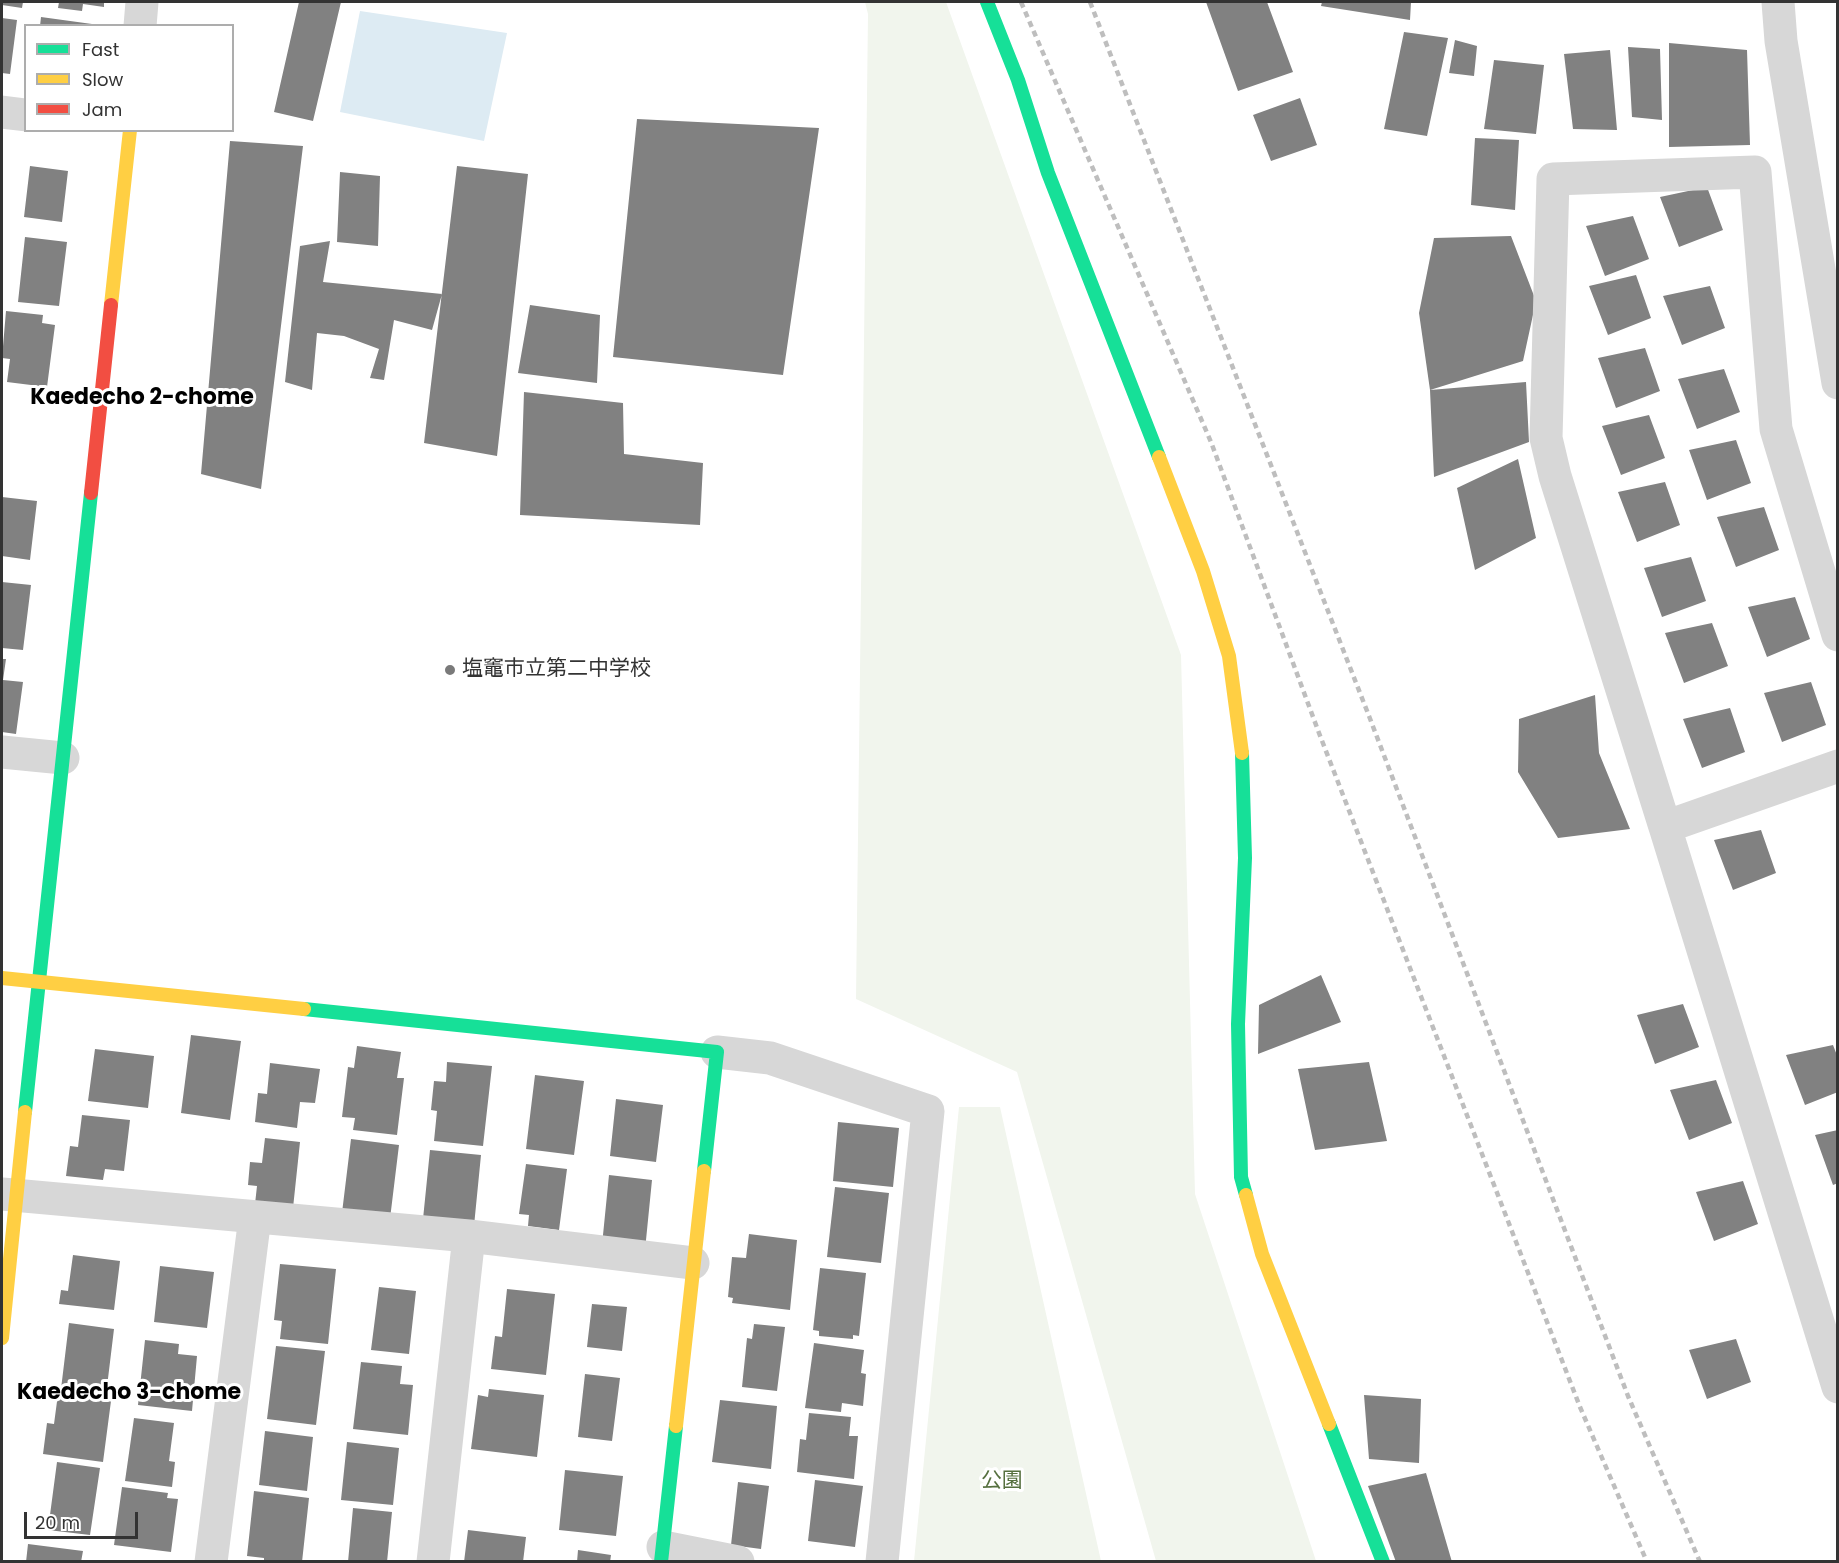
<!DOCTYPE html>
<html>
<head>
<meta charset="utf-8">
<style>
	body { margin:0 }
	#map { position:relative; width:1839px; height:1563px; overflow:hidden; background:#fff; font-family:Poppins,sans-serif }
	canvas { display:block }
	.frame { position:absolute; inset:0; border:3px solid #333; pointer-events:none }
	.legend { position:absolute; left:24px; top:24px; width:210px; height:108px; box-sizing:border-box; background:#fff; border:2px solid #adadad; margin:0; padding:8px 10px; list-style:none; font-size:18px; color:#333 }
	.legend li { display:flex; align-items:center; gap:12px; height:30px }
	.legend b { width:30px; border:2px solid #adadad }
	.scale { position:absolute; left:24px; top:1512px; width:114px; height:27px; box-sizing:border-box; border:3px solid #333; border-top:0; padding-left:8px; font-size:18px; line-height:21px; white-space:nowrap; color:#333; -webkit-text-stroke:4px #fff; paint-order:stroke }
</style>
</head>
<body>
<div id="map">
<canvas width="1839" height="1563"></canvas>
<div class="frame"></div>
<ul class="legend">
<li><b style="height:8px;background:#16e098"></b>Fast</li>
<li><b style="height:8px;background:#ffcf43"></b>Slow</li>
<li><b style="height:8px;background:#f24e42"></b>Jam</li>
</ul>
<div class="scale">20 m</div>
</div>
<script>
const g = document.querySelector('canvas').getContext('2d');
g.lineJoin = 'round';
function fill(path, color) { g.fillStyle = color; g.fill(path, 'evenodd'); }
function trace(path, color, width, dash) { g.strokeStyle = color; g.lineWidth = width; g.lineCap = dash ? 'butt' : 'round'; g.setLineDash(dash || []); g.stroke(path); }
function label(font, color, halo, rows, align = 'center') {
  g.font = font + ' Poppins,"Noto Sans JP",sans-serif'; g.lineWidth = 6; g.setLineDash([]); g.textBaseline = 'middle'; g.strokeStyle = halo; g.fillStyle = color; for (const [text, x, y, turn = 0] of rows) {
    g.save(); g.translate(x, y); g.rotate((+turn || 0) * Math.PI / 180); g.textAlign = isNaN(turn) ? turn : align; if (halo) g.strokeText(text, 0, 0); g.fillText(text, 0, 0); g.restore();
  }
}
fill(new Path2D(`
	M865,2H946L1181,655L1195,1194L1316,1561H1156L1017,1072L856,999L868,14Z
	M959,1107H1000L1101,1561H914Z`), '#f1f5ed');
fill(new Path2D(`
	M360,11L507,33L484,141L340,112Z`), '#ddebf3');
fill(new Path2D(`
	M2,2H23L22,8L2,5Z
	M59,2H104V7L83,4L82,11L58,8Z
	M299,2H341L313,121L274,112Z
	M1206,2H1267L1293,72L1238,91Z
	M1322,2H1411L1410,20L1321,6Z
	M41,17L92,24V26H40Z
	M2,18L17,20L10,74L2,73Z
	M1404,32L1448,38L1427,136L1384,129Z
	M1455,40L1477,46L1474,76L1449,73Z
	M1669,43L1747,50L1750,145L1669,147Z
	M1628,47L1660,49L1662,120L1632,117Z
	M1610,50L1617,130L1573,129L1564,54Z
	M1494,60L1544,65L1536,134L1484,129Z
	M1300,98L1317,145L1271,161L1253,115Z
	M637,119L819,128L783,375L613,357Z
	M1475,138L1519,140L1515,210L1471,205Z
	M230,141L303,146L261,489L201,474Z
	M30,166L68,171L62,222L24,217Z
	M457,166L528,174L497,456L424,443Z
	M340,172L380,176L378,246L337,242Z
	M1707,187L1723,230L1679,247L1660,197Z
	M1633,216L1649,259L1605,276L1586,226Z
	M1511,236L1536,301L1523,361L1430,390L1419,313L1434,238Z
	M25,237L67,242L59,306L18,302Z
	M330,241L323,282L442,294L432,330L394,320L384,380L370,378L379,349L344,336L317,333L312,390L285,382L300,246Z
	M1636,275L1651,318L1608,335L1589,286Z
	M1710,286L1725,328L1682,345L1663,296Z
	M530,305L600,315L597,383L518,373Z
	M6,311L43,315L42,323L55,325L47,387L7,382L10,359L2,358Z
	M1645,348L1660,391L1616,408L1598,358Z
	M1724,369L1740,412L1697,429L1678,379Z
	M1526,382L1529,442L1434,477L1430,390Z
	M524,392L623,403L624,454L703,463L700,525L520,515Z
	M1649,415L1665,458L1621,475L1602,426Z
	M1736,440L1751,483L1707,500L1689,450Z
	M1518,459L1536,538L1475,570L1457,488Z
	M1665,482L1680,525L1637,542L1618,492Z
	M2,497L37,501L30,560L2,556Z
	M1764,507L1779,550L1736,567L1717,517Z
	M1691,557L1706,601L1662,617L1644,568Z
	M2,582L31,585L23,650L2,648Z
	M1795,597L1810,639L1767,657L1748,607Z
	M1712,623L1728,666L1684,683L1665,633Z
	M2,659H6L3,680L23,682L16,734L2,732Z
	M1811,682L1826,725L1782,742L1764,693Z
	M1595,695L1599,753L1630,829L1558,838L1518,772L1519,719Z
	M1730,708L1745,752L1702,768L1683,719Z
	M1761,830L1776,873L1733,890L1714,840Z
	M1321,975L1341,1022L1258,1054L1259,1005Z
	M1683,1004L1699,1047L1655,1064L1637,1015Z
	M191,1035L241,1041L230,1120L181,1113Z
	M1833,1045L1838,1058V1092L1805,1105L1786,1055Z
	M357,1046L401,1052L397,1078H404L397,1135L353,1130L355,1118L342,1117L348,1067L354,1068Z
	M95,1049L154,1056L148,1108L88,1101Z
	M447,1062L492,1066L483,1146L434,1141L437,1111L431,1110L434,1081L446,1082Z
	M1369,1062L1387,1141L1315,1150L1298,1069Z
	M270,1063L320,1069L315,1103L300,1102L297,1128L255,1122L258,1093L267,1094Z
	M535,1075L584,1081L574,1155L526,1149Z
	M1716,1080L1732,1123L1689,1140L1670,1090Z
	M616,1099L663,1105L656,1162L610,1156Z
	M82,1115L130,1120L124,1171L105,1169L103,1180L66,1176L70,1146L78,1147Z
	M838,1122L899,1128L893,1187L833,1181Z
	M1838,1130V1183L1833,1185L1815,1135Z
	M265,1138L300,1142L293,1208L255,1204L257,1186L248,1185L250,1162L262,1163Z
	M351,1139L399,1145L389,1227L341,1221Z
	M430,1150L481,1155L473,1236L423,1219Z
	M526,1164L567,1169L559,1230L528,1226L529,1215L519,1214Z
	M609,1175L652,1180L645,1250L602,1245Z
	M1743,1181L1758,1224L1714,1241L1696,1192Z
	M835,1187L889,1193L881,1263L827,1257Z
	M749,1234L797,1240L790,1310L732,1303L733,1298L728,1297L732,1257L746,1258Z
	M73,1255L120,1261L114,1310L59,1304L61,1290L68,1291Z
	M280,1264L336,1269L328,1344L280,1339L282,1321L274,1320Z
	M160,1266L214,1272L207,1328L154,1322Z
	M820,1268L866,1273L859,1336L853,1335V1339L819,1336V1331L813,1330Z
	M379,1287L416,1291L409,1354L371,1350Z
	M507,1289L555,1294L546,1375L491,1369L495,1336L502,1337Z
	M592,1304L627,1307L622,1351L587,1347Z
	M69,1323L114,1329L106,1395L61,1389Z
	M754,1324L785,1327L777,1391L742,1387L747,1338L752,1339Z
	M1736,1339L1751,1382L1707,1399L1689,1350Z
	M145,1340L179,1344L178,1354L197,1356L192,1411L138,1405Z
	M814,1343L864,1350L861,1373L866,1374L863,1406L842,1403L841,1412L805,1408Z
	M276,1346L325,1351L316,1425L267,1419Z
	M361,1362L402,1366L400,1384L413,1385L408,1435L353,1429Z
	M585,1374L620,1378L612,1441L578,1437Z
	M489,1389L544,1395L537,1457L471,1449L478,1395L488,1397Z
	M58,1394L111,1401L103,1462L43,1454L47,1423L54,1424Z
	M1364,1395L1421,1399L1419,1463L1369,1459Z
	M720,1400L777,1406L771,1469L712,1462Z
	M809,1413L851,1417L849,1436H858L854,1479L797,1472L800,1439L806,1440Z
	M134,1418L174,1423L169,1461L175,1462L172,1487L125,1481Z
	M265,1431L313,1437L307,1491L259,1485Z
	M347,1442L399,1448L393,1505L341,1500Z
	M57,1462L100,1468L90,1535L48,1530Z
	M565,1470L623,1476L616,1536L559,1530Z
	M1426,1473L1452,1562H1396L1368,1486Z
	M815,1480L863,1486L855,1547L808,1541Z
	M738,1482L769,1486L761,1549L731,1545Z
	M122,1487L168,1493L167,1498L178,1499L171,1552L114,1545Z
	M254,1491L309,1498L302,1562H264V1558L247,1556Z
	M353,1508L392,1512L387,1562H348Z
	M468,1530L526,1537L523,1562H464Z
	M28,1544L83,1551L81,1562H26Z
	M578,1550L611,1555L610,1562H577Z`), '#818181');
trace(new Path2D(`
	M1778,2L1781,41L1838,383
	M140,26L142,2
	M2,112L26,115
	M1838,635L1776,429L1755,172L1553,179L1546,438L1555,476L1665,827L1838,766
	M2,752L63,758
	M1665,827L1838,1387
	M717,1052L770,1058L928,1111L882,1562
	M2,1194L469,1236L693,1263
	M663,1547L738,1562
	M211,1562L255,1217
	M433,1562L469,1236`), '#d7d7d7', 33);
trace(new Path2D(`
	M987,2L1018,80L1048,173L1159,457
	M1242,753L1245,858L1238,1024L1241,1177L1246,1195
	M304,1009L717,1052L704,1171
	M25,1112L91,493
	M1329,1424L1383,1562
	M661,1562L676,1426`), '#16e098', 14);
trace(new Path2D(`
	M111,305L130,130
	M1159,457L1203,571L1229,656L1242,753
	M2,978L304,1009
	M1246,1195L1262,1254L1329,1424
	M2,1338L25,1112
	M676,1426L704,1171`), '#ffcf43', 14);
trace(new Path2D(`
	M91,493L111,305`), '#f24e42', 14);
trace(new Path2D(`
	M1021,2L1211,442L1319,733L1580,1407L1647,1562
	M1090,2L1369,716L1628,1396L1700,1562`), '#bebebe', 4.5, [6, 4.5]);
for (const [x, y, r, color] of [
	[450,670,6,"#7a7a7a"]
]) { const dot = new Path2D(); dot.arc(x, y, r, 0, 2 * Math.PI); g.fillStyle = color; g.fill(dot); trace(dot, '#fff', 2); }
label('21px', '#333', '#fff', [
	["塩竈市立第二中学校",462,670]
], 'left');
label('21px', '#56703f', '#fff', [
	["公園",1002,1482]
]);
label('bold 22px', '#000', '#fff', [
	["Kaedecho 2-chome",142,398],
	["Kaedecho 3-chome",129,1393]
]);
</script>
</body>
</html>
